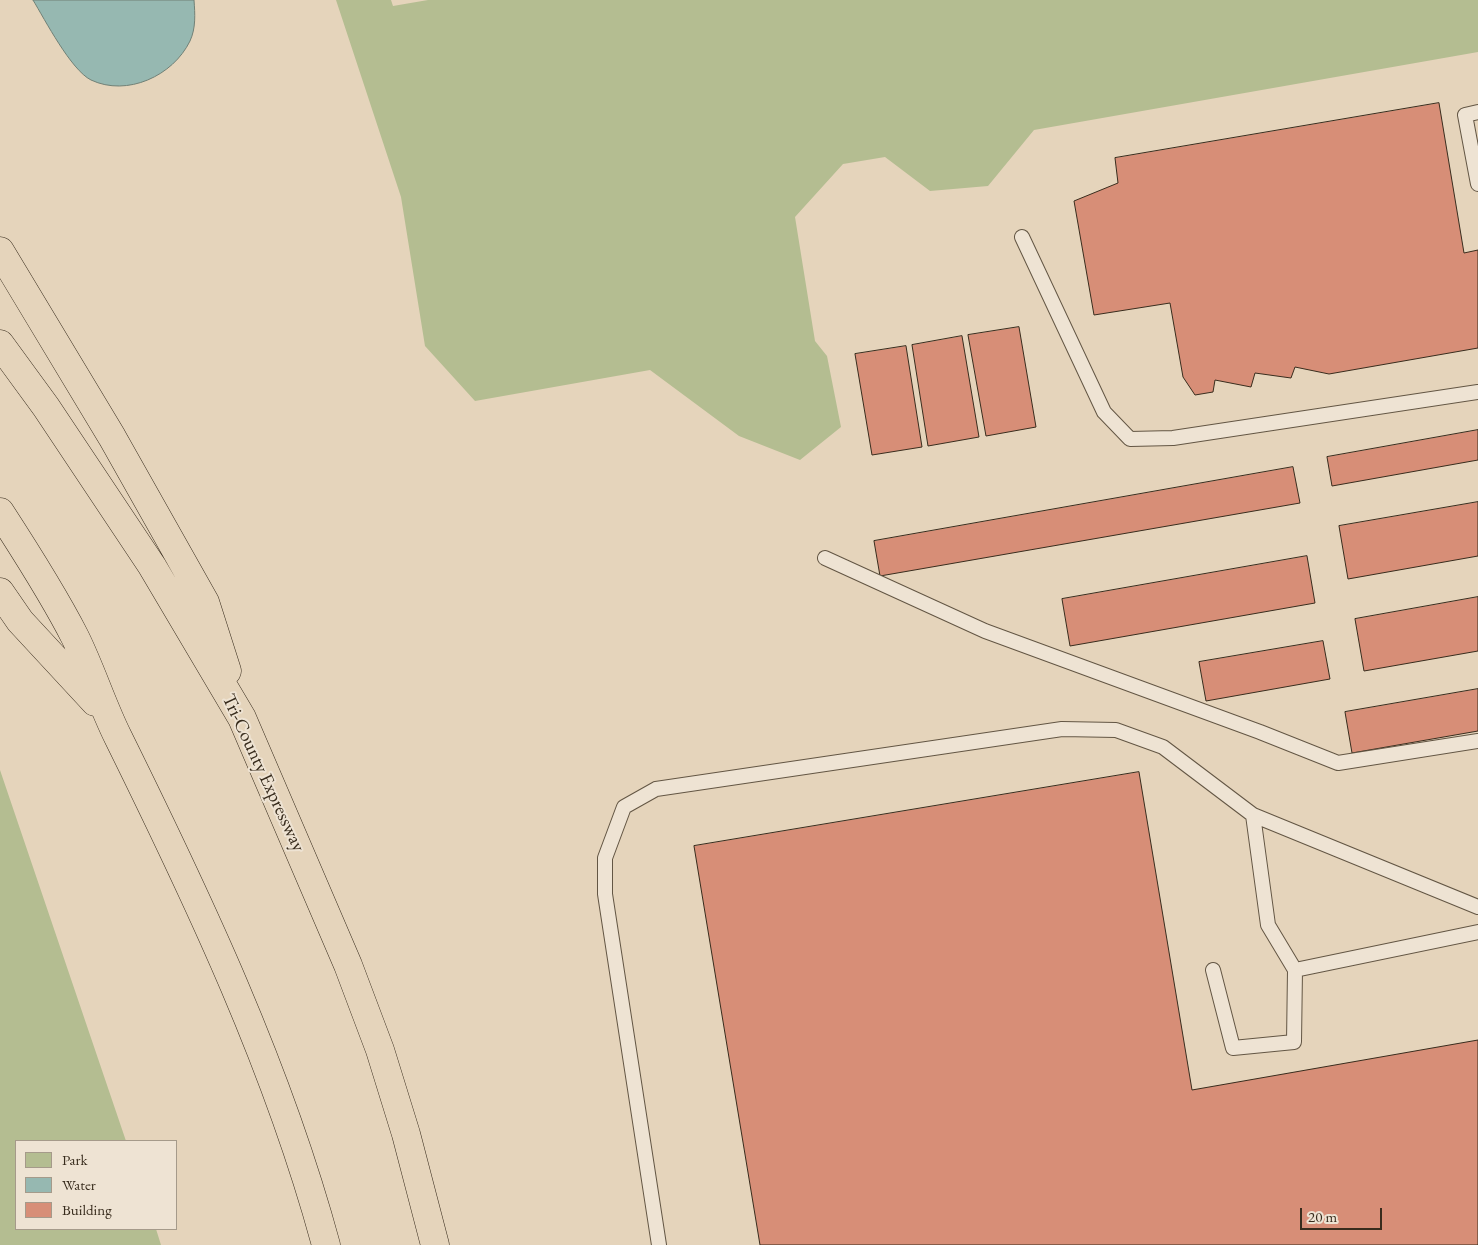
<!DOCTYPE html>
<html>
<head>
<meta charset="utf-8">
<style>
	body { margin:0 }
	#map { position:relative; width:1478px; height:1245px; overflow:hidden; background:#e5d4bb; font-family:"EB Garamond",serif }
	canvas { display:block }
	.legend { position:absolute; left:15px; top:1140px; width:162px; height:90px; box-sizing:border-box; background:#eee3d3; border:1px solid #a59a8a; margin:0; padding:6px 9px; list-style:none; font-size:15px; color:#382c1d }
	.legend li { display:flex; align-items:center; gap:10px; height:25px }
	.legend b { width:25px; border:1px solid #a59a8a }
	.scale { position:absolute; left:1300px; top:1208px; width:82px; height:22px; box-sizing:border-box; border:2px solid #382c1d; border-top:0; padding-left:6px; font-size:15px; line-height:18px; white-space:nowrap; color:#382c1d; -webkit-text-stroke:4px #eee3d3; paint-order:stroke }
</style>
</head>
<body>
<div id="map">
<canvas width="1478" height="1245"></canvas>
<ul class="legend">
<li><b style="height:14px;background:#b4bd91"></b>Park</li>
<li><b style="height:14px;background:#96b8b1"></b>Water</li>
<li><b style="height:14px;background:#d78e77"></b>Building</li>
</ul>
<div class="scale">20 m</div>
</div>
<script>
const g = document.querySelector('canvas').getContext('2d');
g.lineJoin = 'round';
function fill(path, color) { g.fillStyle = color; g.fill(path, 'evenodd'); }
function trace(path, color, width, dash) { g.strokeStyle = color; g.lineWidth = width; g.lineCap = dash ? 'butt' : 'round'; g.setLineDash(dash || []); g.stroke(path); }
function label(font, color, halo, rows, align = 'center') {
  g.font = font + ' "EB Garamond",serif'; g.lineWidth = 4; g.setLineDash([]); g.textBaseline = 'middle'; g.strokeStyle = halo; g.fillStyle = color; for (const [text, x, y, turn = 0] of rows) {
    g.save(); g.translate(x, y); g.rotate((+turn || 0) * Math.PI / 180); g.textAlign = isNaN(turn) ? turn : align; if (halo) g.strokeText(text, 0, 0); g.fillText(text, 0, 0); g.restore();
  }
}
fill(new Path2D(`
	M336,0H391L393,6L428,0H1478V52L1034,130L988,186L930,191L885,157L843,164L795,217L815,341L827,356L841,427L800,460L739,436L650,370L475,401L425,346L401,197Z
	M0,770L126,1141H16V1229H156L161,1245H0Z`), '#b4bd91');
const water = new Path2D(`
	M33,0H194C195,14 196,28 190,41C173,76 127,97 91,80C71,70 45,20 33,0Z`);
fill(water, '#96b8b1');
trace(water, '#708076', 1);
const building = new Path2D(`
	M1439,103L1464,253L1478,250V348L1329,374L1295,367L1291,378L1255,373L1251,387L1215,380L1213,392L1195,395L1183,377L1170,303L1094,315L1074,201L1118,183L1115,158Z
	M1019,327L1036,427L986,436L968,335Z
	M962,336L979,437L928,446L912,345Z
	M906,346L922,447L872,455L855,354Z
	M1478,430V460L1332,486L1327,457Z
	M1293,467L1300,503L880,576L874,541Z
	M1478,502V556L1348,579L1339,526Z
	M1307,556L1315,603L1070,646L1062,599Z
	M1478,597V651L1364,671L1355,619Z
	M1323,641L1330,679L1206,701L1199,662Z
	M1478,689V731L1352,753L1345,712Z
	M1139,772L1192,1090L1478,1040V1245H760L694,846Z`);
fill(building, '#d78e77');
trace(building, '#382c1d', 1);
const service = new Path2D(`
	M1478,112L1465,115L1478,184
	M1022,237L1104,412L1130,439L1173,438L1478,392
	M825,558L985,631L1260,732L1338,763L1478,741
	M1213,970L1233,1048L1294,1042L1295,970L1268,925L1253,815
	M1295,970L1478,932
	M659,1245L605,894V858L624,807L656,789L1062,729L1116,730L1163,747L1253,815L1478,907`);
const motorway = new Path2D(`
	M0,251L112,437L205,602L227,671
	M0,344L46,407L152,566L242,718L348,965L380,1050L406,1134L435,1245
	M0,512C26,552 53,594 75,637C91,669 102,705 118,737C199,901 278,1068 326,1245
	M0,592L20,621L95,702`);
trace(service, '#635644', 16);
trace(motorway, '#382c1d', 29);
trace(service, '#eee3d3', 14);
trace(motorway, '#e5d4bb', 28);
label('19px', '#382c1d', '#eee3d3', [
	["Tri-County Expressway",263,773,65]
]);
</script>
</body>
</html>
